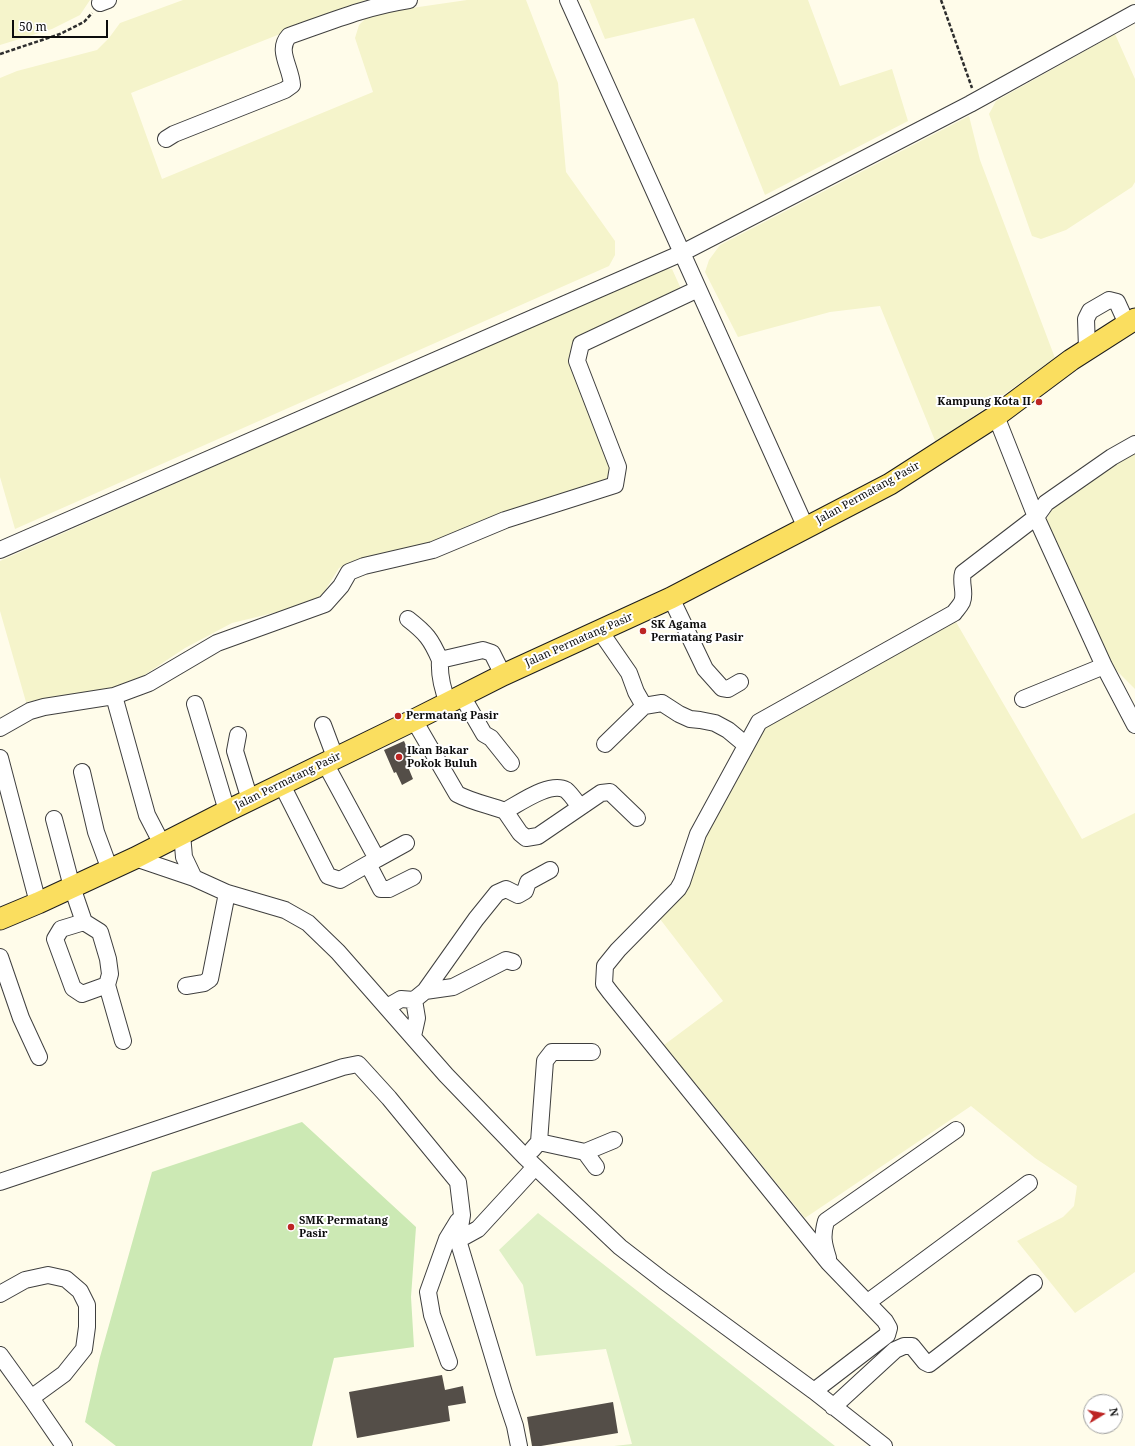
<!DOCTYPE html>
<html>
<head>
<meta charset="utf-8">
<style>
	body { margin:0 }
	#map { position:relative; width:1135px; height:1446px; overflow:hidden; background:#fffcea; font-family:"Noto Serif",serif }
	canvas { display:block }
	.north { position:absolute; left:1083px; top:1394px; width:40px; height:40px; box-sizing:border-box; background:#fff; border:1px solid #9e9e9e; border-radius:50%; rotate:80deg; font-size:11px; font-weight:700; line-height:16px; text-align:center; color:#0c0c0c }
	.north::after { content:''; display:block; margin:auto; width:14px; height:18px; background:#bd2523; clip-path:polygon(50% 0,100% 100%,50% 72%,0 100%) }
	.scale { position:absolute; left:12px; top:20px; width:96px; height:18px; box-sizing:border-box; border:2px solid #0c0c0c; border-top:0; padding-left:5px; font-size:12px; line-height:14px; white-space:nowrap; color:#0c0c0c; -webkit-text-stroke:3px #fff; paint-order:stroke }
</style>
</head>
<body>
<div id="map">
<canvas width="1135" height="1446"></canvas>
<div class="north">N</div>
<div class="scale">50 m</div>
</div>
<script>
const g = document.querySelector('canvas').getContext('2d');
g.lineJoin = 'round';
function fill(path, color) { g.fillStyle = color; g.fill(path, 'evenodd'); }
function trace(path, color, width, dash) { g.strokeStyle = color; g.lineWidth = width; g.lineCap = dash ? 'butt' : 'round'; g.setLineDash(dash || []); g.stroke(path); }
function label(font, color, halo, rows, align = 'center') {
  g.font = font + ' "Noto Serif",serif'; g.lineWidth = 4; g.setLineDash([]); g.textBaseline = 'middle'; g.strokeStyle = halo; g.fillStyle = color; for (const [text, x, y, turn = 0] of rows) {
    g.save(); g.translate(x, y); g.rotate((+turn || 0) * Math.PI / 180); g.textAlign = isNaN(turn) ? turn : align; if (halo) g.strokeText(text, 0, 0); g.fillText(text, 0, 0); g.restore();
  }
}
fill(new Path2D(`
	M0,0H90L80,15L52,29L0,45Z
	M183,0H366L131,93L162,179L373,92L355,38L359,25L366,18L391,11L467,0H526L558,83L566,172L615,241V255L609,266L15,529L0,477V78L17,71L97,50L109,38L120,23Z
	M589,0H808L840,86L892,69L908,121L765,195L694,18L605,39Z
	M1115,34L1135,79V182L1132,187L1066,230L1041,239L1032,236L989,114L996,101Z
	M969,116L980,160L1055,358L936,443L880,306L830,312L738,337L705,272L709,260L720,245Z
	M662,269H672L682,291L579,338L571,348L572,364L610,465L609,478L593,486L430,544L360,559L339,568L321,597L306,605L232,623L185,648L140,678L113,689L26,702L0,611V561Z
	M1135,453V689L1114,668L1046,520L1054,505L1117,463Z
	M956,622L1082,839L1135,813V1272L1075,1313L1017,1241L1063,1217L1074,1206L1077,1186L1035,1158L971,1106L805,1218L664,1045L723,1001L660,919L686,893L706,837L762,728Z`), '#f5f4cb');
fill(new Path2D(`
	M302,1122L416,1227L411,1297L414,1347L334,1358L312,1446H116L85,1422L100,1357L152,1172Z`), '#cce9b4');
fill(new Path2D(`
	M538,1213L835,1446H614L632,1444L606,1349L536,1356L523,1285L499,1250Z`), '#dff0c6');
fill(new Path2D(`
	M404,741L414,764L408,767L413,779L402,785L396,772L394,773L384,750Z
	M442,1375L445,1390L463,1386L466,1403L448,1406L450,1421L357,1438L349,1392Z
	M613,1402L618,1433L541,1446H532L527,1417Z`), '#544e48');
const minor = new Path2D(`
	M568,0L806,528
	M100,3L108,0
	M166,139L174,134L285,90L292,85C291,67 276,50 289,36C329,22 368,6 409,0
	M1087,349L1086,319L1090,311L1109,300L1117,302L1127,324
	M996,416L1036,517L1104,666L1135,725
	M0,550L682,253L970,104L1135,13
	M671,598L705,669L722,688L728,689L740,682
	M408,619C426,633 431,639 440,660L483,650L492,653L503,675
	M600,631L629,673L636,692L644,706L662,703L679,714L690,719L700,720L715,723L728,730L746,745
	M440,660C439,675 442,688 448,703
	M114,696L147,815L162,844
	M462,696L484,734L491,738L511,763
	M1023,699L1104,666
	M195,704L227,811
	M414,720L457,794C472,802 489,805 505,811C520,803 550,781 566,790C571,794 576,802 580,807
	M323,725L335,757
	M0,728L30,711L44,707L114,696L149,683L217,643L325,604L341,586L349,572L364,566L433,550L505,520L615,485L618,467L577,361L581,344L698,289
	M238,735L235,751L250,800
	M605,744L644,706
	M0,758L38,903
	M325,763L377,859L368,864
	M82,772L96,832L110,870
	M282,785L328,876L340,880L368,864L381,889H389L413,877
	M505,811L520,833L526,838L538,836L601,793L610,792L637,818
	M54,819L72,887L84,922L100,932L108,959L110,974L107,985L123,1041
	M182,834L184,857L194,878
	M135,858L194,878L227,893L285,910L308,923L338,952L446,1075L525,1157L620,1247L664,1281L814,1391L884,1446
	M377,859L406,843
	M84,922L61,929L55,939L73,988L82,994L107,985
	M0,957L21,1018L39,1057
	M186,986L204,983L210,979L227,893
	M425,991L453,987L506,960L513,962
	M387,1007L401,999L414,1000L425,991L476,919L497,893L506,889L518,895L525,891L528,882L550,870
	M413,1036L417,1018L414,1000
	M539,1142L545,1061L552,1052H592
	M532,1150L539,1142L585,1152L614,1140
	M585,1152L596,1167
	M0,1182L343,1067L358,1064L389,1098L458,1182L462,1215L458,1240L504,1393L515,1426L519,1446
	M458,1240L478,1229L535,1167
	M828,1258C823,1242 822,1236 826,1221L956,1130
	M0,1294L25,1280L48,1275L66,1279L80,1291L87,1305V1327L84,1349L64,1374L31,1398
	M868,1302L1029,1183
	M0,1355L31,1398L64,1446
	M449,1362L432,1315L428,1292L447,1239L458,1221
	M814,1391L887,1335L889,1328L885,1321L829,1263L610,992L604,984L605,966L618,950L678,889L682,882L698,834L759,722L954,613C957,609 960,606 962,602C966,593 960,583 963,573L1036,517L1046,503L1112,457L1135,444
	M833,1407L895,1350L904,1346H912L925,1362L929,1364L1034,1283`);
const major = new Path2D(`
	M0,919L38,903L135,858L227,811L414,720L503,675L671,598L890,484L996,416L1071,360L1135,319`);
trace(minor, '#3f3f3f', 18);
trace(major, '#1d1d1d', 23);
trace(new Path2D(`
	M941,0L972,88
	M0,54L60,34L84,22L92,13`), '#2e2e2e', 2.5, [4, 2]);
trace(minor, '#fff', 16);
trace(major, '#fade5f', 21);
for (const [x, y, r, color] of [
	[1039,402,4,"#bd2523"],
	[643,631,4,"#bd2523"],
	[398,716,4,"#bd2523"],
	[399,757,4,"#bd2523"],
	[291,1227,4,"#bd2523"]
]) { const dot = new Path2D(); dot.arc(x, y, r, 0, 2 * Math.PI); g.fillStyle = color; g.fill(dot); trace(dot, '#fff', 1.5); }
label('bold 11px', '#0c0c0c', '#fff', [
	["Kampung Kota II",1031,402,"right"],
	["SK Agama",651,625],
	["Permatang Pasir",651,638],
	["Permatang Pasir",406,716],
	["Ikan Bakar",407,751],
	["Pokok Buluh",407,764],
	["SMK Permatang",299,1221],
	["Pasir",299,1234]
], 'left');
label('11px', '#0c0c0c', '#fff', [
	["Jalan Permatang Pasir",868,493,-29],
	["Jalan Permatang Pasir",579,640,-24],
	["Jalan Permatang Pasir",288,781,-26]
]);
</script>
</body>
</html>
